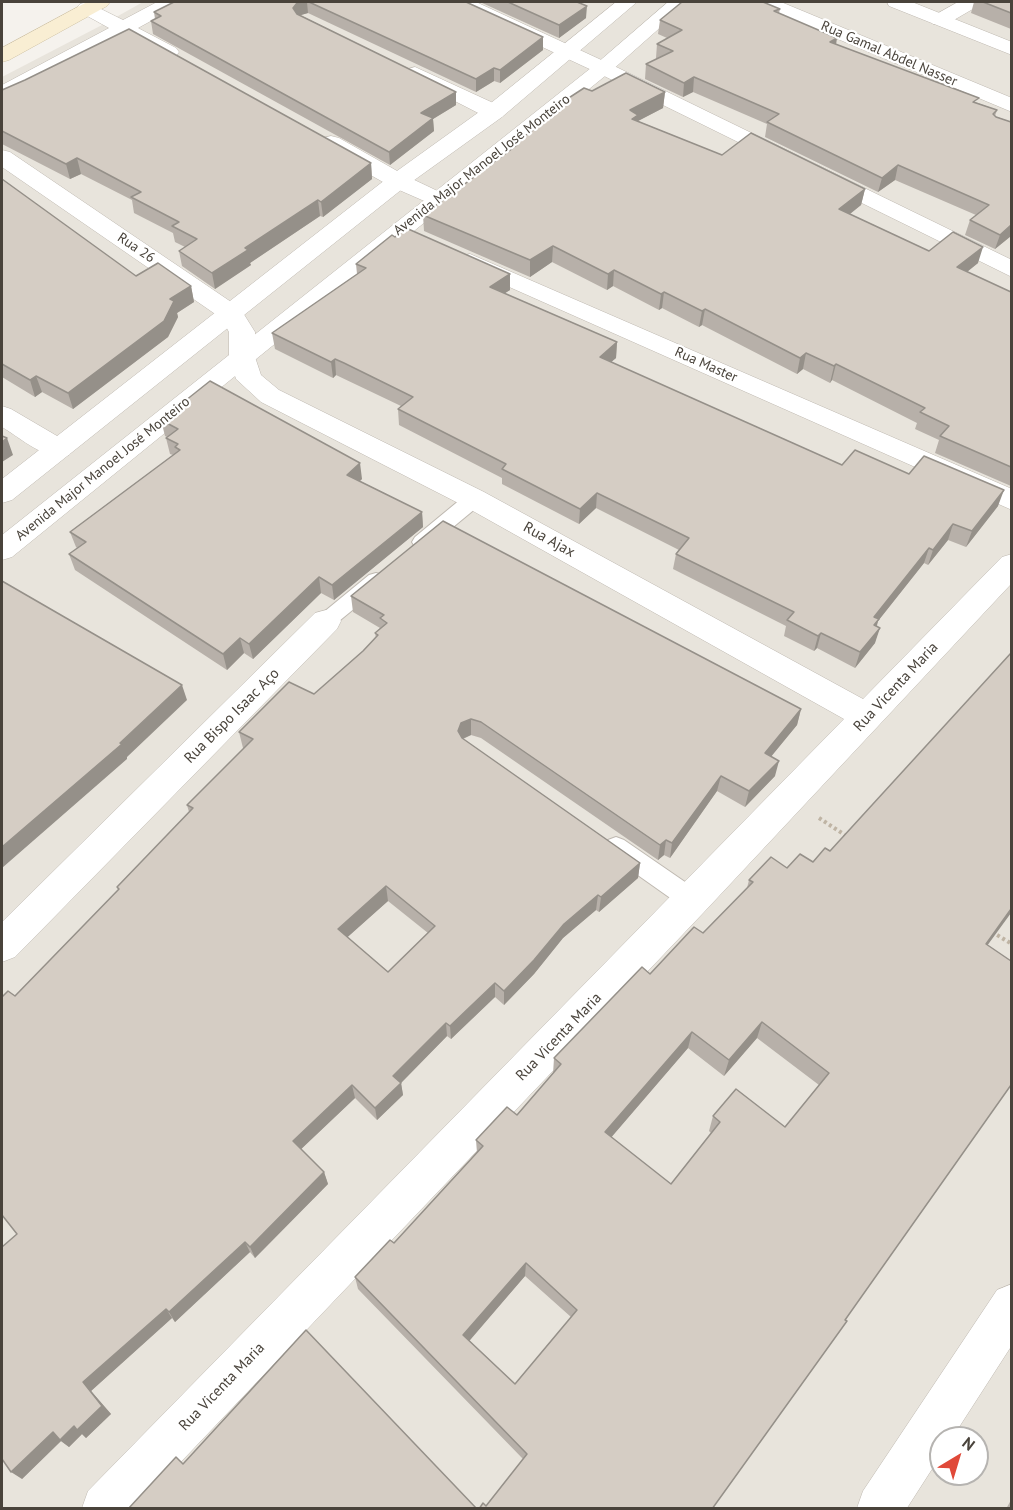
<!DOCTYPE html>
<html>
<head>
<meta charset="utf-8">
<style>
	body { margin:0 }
	#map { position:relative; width:1013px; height:1510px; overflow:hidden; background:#f5f2ed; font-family:"PT Sans",sans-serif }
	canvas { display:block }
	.frame { position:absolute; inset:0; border:3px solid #49433b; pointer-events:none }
	.north { position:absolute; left:929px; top:1426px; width:60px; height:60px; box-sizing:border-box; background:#fff; border:2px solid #b6b4b1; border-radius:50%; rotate:38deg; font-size:16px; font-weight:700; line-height:24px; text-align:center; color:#49433b }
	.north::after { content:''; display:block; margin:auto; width:21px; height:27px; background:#e04939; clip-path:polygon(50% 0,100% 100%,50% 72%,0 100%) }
</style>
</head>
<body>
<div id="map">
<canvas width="1013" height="1510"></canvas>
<div class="frame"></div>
<div class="north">N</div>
</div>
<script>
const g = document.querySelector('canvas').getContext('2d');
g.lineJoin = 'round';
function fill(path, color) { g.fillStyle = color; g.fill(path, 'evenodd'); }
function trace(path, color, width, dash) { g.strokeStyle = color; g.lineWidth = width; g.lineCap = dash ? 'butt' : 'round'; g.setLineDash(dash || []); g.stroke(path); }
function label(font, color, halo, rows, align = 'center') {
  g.font = font + ' "PT Sans",sans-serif'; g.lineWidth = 4.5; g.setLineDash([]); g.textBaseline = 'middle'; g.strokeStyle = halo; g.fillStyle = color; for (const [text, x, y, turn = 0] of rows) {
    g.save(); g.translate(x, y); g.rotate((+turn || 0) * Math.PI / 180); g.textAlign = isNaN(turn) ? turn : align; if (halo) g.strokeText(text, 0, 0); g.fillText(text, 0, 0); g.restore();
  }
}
fill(new Path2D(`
	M143,2H1011V1508H2V77L102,25ZM941,1438H977V1474H941Z`), '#e8e4dc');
const service = new Path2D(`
	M474,492L481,494L484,499L481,504L429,547L422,549L415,547L412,542L415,537L467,494Z
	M376,573L383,575L386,580L383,585L333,626L326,629L319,626L316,621L319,616L369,575Z
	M616,837L624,840L701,893L704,900L701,907L692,910L683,907L608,854L604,847L608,840Z`);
const minor = new Path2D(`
	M87,2L123,20L157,2H180L178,6L138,28L176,48L179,52L176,56C159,61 139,44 124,36L9,97L2,99V85L109,28L80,12L77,8L80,4Z
	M451,2H476L610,64L1012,260V277L596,72L454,6Z
	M958,2H981L978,6L947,24H933L930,20L933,16Z
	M415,67L502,107L505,112L502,117L494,118L486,117L408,77L405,73L408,69Z
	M331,136L339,138L406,176L446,195L449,200L446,205L438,207L390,186L323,148L320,143L323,138Z
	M2,150L10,152L240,308L255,332V357L261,375L279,390L484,492L863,699L1002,557L1012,554V583L705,911L137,1508H82L88,1491L844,719L464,506L261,402L236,379L229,357V332L221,318L2,167Z
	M470,254L1012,489V510L462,266L458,261L462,256Z
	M2,406L11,409L69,443L73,449L69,455C46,462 21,438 2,427Z
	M326,610L337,613L341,621L337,629L15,957L2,962V922L315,613Z`);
const tertiary = new Path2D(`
	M616,2H637L502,117L406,186L12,500L2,503V479L390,176L486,107Z
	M668,2H689L610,72L12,557L2,560V535L596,64Z
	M757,2H781L1012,98V112L759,6Z
	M887,2H912L1012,42V55L889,6Z
	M1012,1284V1345L952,1438H941V1455L907,1508H857L863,1491L997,1290Z`);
const secondary = new Path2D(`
	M87,2H110L107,6L9,60L2,62V48Z`);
trace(service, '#bfb9b1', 2);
trace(minor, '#bfb9b1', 1);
trace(tertiary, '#bfb9b1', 1);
trace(secondary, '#cec1a3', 1);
trace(new Path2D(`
	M819,818L848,837
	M992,932L1012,944`), '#bfb4a4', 4, [3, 3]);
fill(service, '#fff');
fill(minor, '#fff');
fill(tertiary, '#fff');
fill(secondary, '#f9eed3');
fill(new Path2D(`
	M174,2H466L543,50L500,83L494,81L476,92L308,13L300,15L456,92V105L433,119L434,131L390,165L153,34L151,21L155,19L154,12Z
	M480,2H577L586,18L559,38Z
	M974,2H1011V29L971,13Z
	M780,9L779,13L836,44L978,103L997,110L995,116L1011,122V236L995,249L965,235L970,220L976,215L895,180L878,192L765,137L767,124L693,92L683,97L645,79L646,64L657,59L656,58L657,44L667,38L658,34L660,20Z
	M2,90L371,163L372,179L323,217L320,216L250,263L251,265L215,289L182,266L179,251L185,247L175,242L173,233L134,213L132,200L81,174L70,179L2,144Z
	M592,91L665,92L663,108L638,121L722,155L865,189L861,205L850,214L929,251L978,263L967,272L1011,292V486L935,453L939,440L915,429L917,423L832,380L830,383L803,369L797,374L702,325L699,327L662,308L659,310L613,286L607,290L552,262L530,277L424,231L423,215L513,147L514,144L528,133V128Z
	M2,179L136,276L191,286L194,302L177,313L178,317L168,337L73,409L42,392L35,397L2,377Z
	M356,264L510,290L504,293L617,342L616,358L611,362L842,465L909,474L998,506L966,547L948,540L928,565L924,563L878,621L877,626L875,643L855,668L817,648L814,651L784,636L786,626L673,569L676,554L679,550L596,508L579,524L502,484V478L399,425L398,409L401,406L336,375L333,378L275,349L272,333L357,274Z
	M161,420L362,479L360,481L422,512L423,527L334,600L321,593L253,659L244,653L227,670L75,570L69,554L77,548L76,547L70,532L173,455L170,454L166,438L167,437L165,436Z
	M351,596L801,709L797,725L771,756L775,776L745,807L717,791L670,858L664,855L658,860L481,738L471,735L463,739L640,863L638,878L599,912L596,910L563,938L534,974L504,1005L495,997L451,1039L447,1036L401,1083L403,1095L377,1120L355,1098L301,1149L324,1172L328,1184L255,1258L250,1252L175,1322L172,1318L91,1391L111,1414L86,1438L82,1434L69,1447L61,1441L22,1479L17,1234L15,996L118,890L117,887L189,812L187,805L244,748H243L239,732L314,694L363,651L376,638L375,633L380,628L353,612ZM388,901L428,933L388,972L347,937Z
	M813,862L988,946L486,1506L523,1459L358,1289L355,1277L394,1243L477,1153L476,1140L517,1115L553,1074L554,1058L650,974L703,933L747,888L749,880L787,868ZM757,1038L819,1085L785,1127L713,1116L709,1131L711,1133L671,1184L611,1137L688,1048L724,1076ZM525,1276L571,1317L515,1384L469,1340Z
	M1011,1500V1509H1006Z`), '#b7b0a9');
fill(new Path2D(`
	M302,2H307L308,13L298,16L293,8L297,3Z
	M587,6L586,18L559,38V25Z
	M543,37V50L500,83V70Z
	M837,38L835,52L830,42Z
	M494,68V81L476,92V79Z
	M694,77L693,92L683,97L684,83Z
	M456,92V105L433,119L434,131L390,165L389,152L421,113Z
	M665,92L663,108L638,121L631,135L630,110Z
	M77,158L81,174L70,179L66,164Z
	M371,163L372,179L323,217L321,202Z
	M898,165L895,180L878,192L882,178Z
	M865,189L861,205L836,225L839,209Z
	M318,200L320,216L250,263L251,265L215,289L212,273L245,248Z
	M1011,225V236L995,249L1000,235Z
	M553,246L552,262L530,277V260Z
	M983,247L978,263L953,283L957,267Z
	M614,270L613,286L607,290L608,274Z
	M510,274V290L490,303V287Z
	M191,286L194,302L177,313L178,317L168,337L73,409L68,393L170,299Z
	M664,292L662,308L659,310L661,294Z
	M705,309L702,325L699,327L702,311Z
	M617,342L616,358L599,372L600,357Z
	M806,353L803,369L797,374L800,358Z
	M335,359L336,375L333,378L331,362Z
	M836,364L832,380L830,383L834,366Z
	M36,376L42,392L35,397L30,380Z
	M7,438L13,455L2,462V442Z
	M360,463L362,479L349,490L347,475Z
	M1004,490L998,506L966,547L972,531Z
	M597,493L596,508L579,524L580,509Z
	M422,512L423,527L334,600L332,585Z
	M953,524L948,540L928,565L933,550Z
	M929,548L924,563L878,621L874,634V617Z
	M319,577L321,593L253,659L249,644Z
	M880,628L875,643L855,668L860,652Z
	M821,633L817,648L814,651L818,636Z
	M240,638L244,653L227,670L223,654Z
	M182,685L187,700L127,757V759L2,868V847L120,743Z
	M801,709L797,725L761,769L765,753Z
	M471,719V735L462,739L458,731L461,723Z
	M779,761L775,776L745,807L749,791Z
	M721,776L717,791L670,858L672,843Z
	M666,840L664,855L658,860L660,845Z
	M640,863L638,878L599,912L601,897Z
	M386,886L388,901L341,943L338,929Z
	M598,895L596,910L563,938L534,974L504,1005V991L564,924Z
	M1011,909V913L976,961L986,944Z
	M495,983V997L451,1039L450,1026Z
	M762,1022L757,1038L724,1076L729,1060Z
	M446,1023L447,1036L401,1083L403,1095L377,1120L375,1108L393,1076Z
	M692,1032L688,1048L603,1147L605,1132Z
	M352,1085L355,1098L297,1153L293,1141Z
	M324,1172L328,1184L255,1258L250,1247Z
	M245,1242L250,1252L175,1322L169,1312Z
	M526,1263L525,1276L465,1346L463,1335Z
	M166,1309L172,1318L91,1391L111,1414L86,1438L82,1434L69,1447L61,1441L22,1479L11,1472L53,1432L74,1426L83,1382Z`), '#959089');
const building = new Path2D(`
	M174,2H302L297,3L293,8L297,14L456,92L421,113L433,118L389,152L151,21L161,16L154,12Z
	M309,2H466L543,37L500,70L494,68L476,79Z
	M508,2H577L587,6L559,25Z
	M682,2H763L780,9L774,11L837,38L830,42L979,98L973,102L997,110L993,114L996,117L1011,122V225L1000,235L970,220L989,205L898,165L882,178L767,122L779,114L694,77L684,83L646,64L673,51L657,44L682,30L660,20Z
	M983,2H1011V13Z
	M129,29L371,163L321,202L318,200L245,248L248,250L212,273L179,251L197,239L172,226L179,222L131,197L141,192L77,158L66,164L2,131V90L25,80Z
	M626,73L665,92L630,110L638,115L632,119L722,155L751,133L865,189L839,209L929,251L953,232L983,247L957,267L1011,292V467L940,436L949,426L920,412L925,408L836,364L834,366L806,353L800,358L705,309L702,311L664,292L661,294L614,270L608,274L553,246L530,260L423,215L517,145L514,144L533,130L528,128L558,105L584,88L592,91Z
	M2,179L136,276L158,263L191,286L170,299L174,301L164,321L68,393L36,376L30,380L2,364Z
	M406,228L510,274L490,287L617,342L600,357L842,465L855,450L909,474L924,456L1004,490L972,531L953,524L933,550L929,548L874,617L879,619L874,625L880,628L860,652L821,633L818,636L787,620L794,612L676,554L689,538L597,493L580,509L502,469L506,464L398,409L413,397L344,363L335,359L331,362L272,333L366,268L356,264L392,235L395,237Z
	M210,381L360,463L347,475L422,512L332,585L319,577L249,644L240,638L223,654L69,554L86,542L70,532L180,450L175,447L178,444L166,438L178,429L161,420Z
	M2,436L7,438L2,442Z
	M443,521L801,709L765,753L779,761L749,791L721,776L672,843L666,840L660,845L481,722L471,719L461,723L458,731L462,738L640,863L601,897L598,895L564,924L534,960L504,991L495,983L450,1026L446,1023L393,1076L401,1083L375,1108L352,1085L293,1141L324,1172L250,1247L245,1242L169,1312L166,1309L83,1382L102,1406L77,1430L74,1426L60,1440L53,1432L11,1472L2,1459V1247L17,1234L2,1215V997L8,991L15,996L119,889L117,887L193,808L187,805L253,739L239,732L289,682L314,694L363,651L378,635L375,633L387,623L380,618L384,615L351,596ZM386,886L435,926L388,972L338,929Z
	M2,581L182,685L120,743L122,744L2,847Z
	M1011,653V909L986,944L1011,961V1085L845,1320L847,1321L712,1509H479L483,1503L486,1506L527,1454L355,1277L390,1240L394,1243L483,1146L476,1140L507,1107L517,1115L561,1064L554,1058L642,967L650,974L694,927L703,933L753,882L749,880L771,857L787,868L800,854L813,862L825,848L830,851ZM762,1022L829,1073L785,1127L736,1089L713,1116L720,1122L671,1184L605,1132L692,1032L729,1060ZM526,1263L577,1310L515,1384L463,1335Z
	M306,1330L477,1509H128L176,1457L183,1464Z`);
fill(building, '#d5cdc4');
trace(building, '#959089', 1.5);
label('14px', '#49433b', '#fff', [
	["Rua Gamal Abdel Nasser",889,54,23],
	["Avenida Major Manoel José Monteiro",482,165,-38],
	["Rua 26",136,248,34],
	["Rua Master",706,365,24],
	["Avenida Major Manoel José Monteiro",103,469,-39]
]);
label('15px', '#49433b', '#fff', [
	["Rua Ajax",549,540,29],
	["Rua Vicenta Maria",896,687,-47],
	["Rua Bispo Isaac Aço",232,716,-45],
	["Rua Vicenta Maria",559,1037,-46],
	["Rua Vicenta Maria",222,1387,-46]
]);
</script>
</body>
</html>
